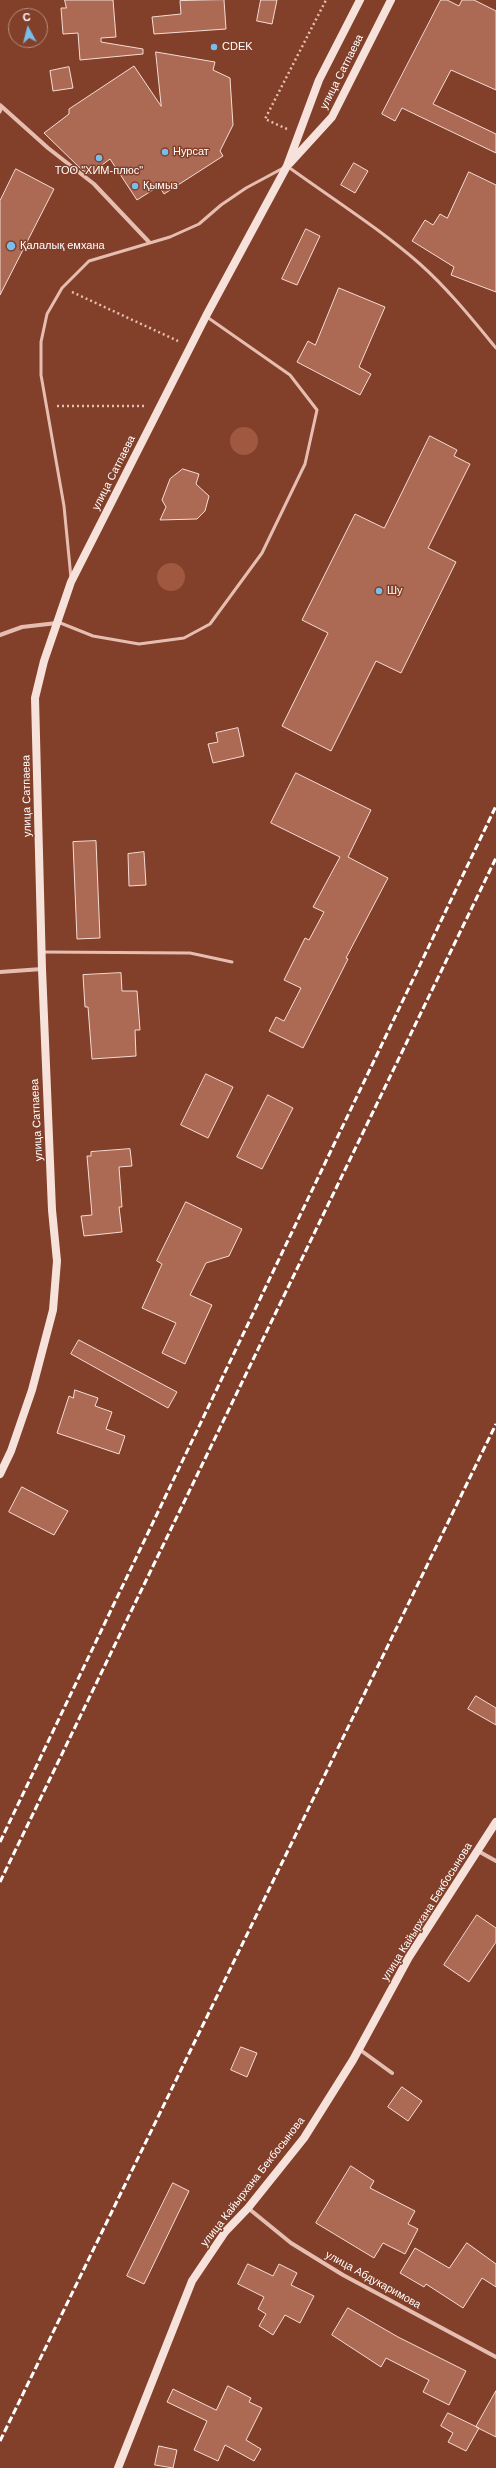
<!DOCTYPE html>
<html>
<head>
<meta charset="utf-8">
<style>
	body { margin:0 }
	#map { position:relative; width:496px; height:2468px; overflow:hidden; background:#823f29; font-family:Arial,sans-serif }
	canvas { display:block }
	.north { position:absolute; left:8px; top:8px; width:40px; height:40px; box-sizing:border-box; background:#823f29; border:1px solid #b48c7f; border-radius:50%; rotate:353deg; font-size:11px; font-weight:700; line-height:16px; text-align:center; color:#fff }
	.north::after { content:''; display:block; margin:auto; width:14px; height:18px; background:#78beed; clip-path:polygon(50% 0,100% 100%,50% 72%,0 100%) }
</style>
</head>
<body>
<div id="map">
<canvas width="496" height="2468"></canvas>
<div class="north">С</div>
</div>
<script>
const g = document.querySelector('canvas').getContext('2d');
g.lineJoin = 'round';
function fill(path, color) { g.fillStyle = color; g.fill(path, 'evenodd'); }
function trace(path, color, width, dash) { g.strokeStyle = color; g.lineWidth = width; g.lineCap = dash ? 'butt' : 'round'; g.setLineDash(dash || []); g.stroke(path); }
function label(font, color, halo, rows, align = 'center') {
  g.font = font + ' Arial,sans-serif'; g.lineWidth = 3; g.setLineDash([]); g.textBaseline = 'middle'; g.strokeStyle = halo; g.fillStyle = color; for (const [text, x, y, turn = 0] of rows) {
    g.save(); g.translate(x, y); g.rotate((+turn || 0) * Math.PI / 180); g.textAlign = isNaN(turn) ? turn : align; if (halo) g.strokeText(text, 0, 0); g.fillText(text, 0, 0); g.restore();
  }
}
fill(new Path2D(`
	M230 441a14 14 0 1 1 28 0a14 14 0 1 1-28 0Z
	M157 577a14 14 0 1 1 28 0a14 14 0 1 1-28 0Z`), '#a05840');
const building = new Path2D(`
	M65,0H113L116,37L101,38V42L143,49V54L80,60L78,33L63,34L61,8H66Z
	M224,0L226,29L154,34L152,17L181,14L180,1Z
	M261,0H277L272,24L257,21Z
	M441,0H447L459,6L462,0H474L496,11V90L451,70L433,104L496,134V153L402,108L395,121L382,114Z
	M156,52L215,62L213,70L230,78L233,125L220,151L223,156L164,194L159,186L137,200L110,159L90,174L82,170L44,133L69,114V109L134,66L161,106Z
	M69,67L73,88L53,91L50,71Z
	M354,163L368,171L355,193L341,185Z
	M16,169L54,189L0,295V201Z
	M469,172L496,185V292L451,275L454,267L412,241L425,220L433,225L440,214L447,218Z
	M306,229L320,236L297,285L282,279Z
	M339,288L385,307L359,367L371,374L360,395L297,362L308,341L315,345Z
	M430,436L457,450L454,456L470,464L428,548L456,562L401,673L376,661L331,751L282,726L328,633L302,620L355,514L384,528Z
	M183,469L199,474L196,484L209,496L205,511L197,519L160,520L166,507L162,500L170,479Z
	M238,728L244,756L213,763L208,744L218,742L216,733Z
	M296,773L371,810L348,857L388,878L346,958L348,959L303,1048L269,1031L276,1017L284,1021L301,988L284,980L305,938L309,940L324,912L313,907L340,857L271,823Z
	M96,841L100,938L77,939L73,842Z
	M144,852L146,885L129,886L128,854Z
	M121,973L122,991H137L140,1030H135L136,1056L92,1059L88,1007H85L83,975Z
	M206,1074L233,1087L208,1138L181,1125Z
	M268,1095L293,1108L262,1169L237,1157Z
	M130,1149L132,1166L119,1167L122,1207H119L122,1232L84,1236L81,1216L92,1215L87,1156H91V1152Z
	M186,1202L242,1229L229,1256L206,1263L190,1295L212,1305L185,1364L162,1353L176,1323L142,1308L162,1264L157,1261Z
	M79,1340L177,1392L168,1408L71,1354Z
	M75,1390L98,1398L95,1406L112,1412L106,1429L125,1436L119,1454L57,1433L69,1396L73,1398Z
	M22,1487L68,1511L54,1535L9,1512Z
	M476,1696L496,1708V1725L468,1709Z
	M477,1915L496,1928V1942L469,1982L444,1965Z
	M241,2047L257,2053L247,2077L231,2070Z
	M402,2087L422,2101L408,2121L388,2107Z
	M351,2166L374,2181L370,2188L415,2211L408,2224L418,2229L405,2254L383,2243L374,2258L316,2223Z
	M173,2183L189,2191L144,2284L127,2276Z
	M467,2243L496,2264V2287L482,2278L463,2308L426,2284L424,2287L400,2273L415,2248L449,2268Z
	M248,2264L273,2276L279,2264L297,2273L291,2285L314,2296L300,2323L285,2315L273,2335L259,2326L266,2314L258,2309L264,2297L238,2284Z
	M348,2308L398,2337L466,2371L449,2405L423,2392L429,2380L386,2358L381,2367L332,2335Z
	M228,2386L251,2398L249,2402L262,2408L246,2440L261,2449L254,2461L225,2445L218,2461L194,2450L207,2421L167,2402L173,2389L216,2410Z
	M496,2391V2437L476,2427Z
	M448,2413L479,2428L466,2451L448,2442L453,2433L441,2426Z
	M159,2446L177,2450L173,2468L155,2465Z`);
fill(building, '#ac6a55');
trace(building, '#f5dcd4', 1);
trace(new Path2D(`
	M287,129L265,119L326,0
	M72,292L178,341
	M57,406H146`), '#e6beb1', 2.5, [2, 3]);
trace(new Path2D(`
	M0,112L2,107
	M71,578L64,506L41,375V342L47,314L62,288L89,261L170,237L199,224L221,205L246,188L287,166C331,198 379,228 420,264C448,289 472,319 496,348
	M58,622L93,636L139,644L184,638L210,624L262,553L305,464L317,410L290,375L207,317
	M43,952L190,953L232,962`), '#e6beb1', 3);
trace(new Path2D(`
	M0,105L48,148L94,184L149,242
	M0,635L22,627L57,623
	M0,972L42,969
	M478,1851L496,1861
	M359,2049L392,2073
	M248,2208L291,2243L343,2275L496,2357`), '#e6beb1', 4);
trace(new Path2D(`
	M290,163L332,117L391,0
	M0,1474L11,1451L32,1390L53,1310L57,1261L52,1210L42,969L35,698L44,661L71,582L206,316L287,166L319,80L360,0
	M118,2468L192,2281L225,2232L248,2208L304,2138L353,2060L409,1957L496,1822`), '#f6e2db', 8);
trace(new Path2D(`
	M0,1842L496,806
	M0,1882L496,858
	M0,2441L496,1424`), '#fff', 3, [7, 3]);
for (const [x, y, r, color] of [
	[214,47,4,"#78beed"],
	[165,152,4,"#78beed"],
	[99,158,4,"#78beed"],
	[135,186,4,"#78beed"],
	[11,246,5,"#78beed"],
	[379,591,4,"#78beed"]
]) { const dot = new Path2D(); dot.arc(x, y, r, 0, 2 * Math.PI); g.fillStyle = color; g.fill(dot); trace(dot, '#823f29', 1.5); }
label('11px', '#fff', '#823f29', [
	["CDEK",222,47],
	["Нурсат",173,152],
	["ТОО \"ХИМ-плюс\"",99,171,"center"],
	["Қымыз",143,186],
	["Қалалық емхана",20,246],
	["Шу",387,591]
], 'left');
label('11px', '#fff', '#823f29', [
	["улица Сатпаева",342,72,-63],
	["улица Сатпаева",114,473,-63],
	["улица Сатпаева",27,796,-91],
	["улица Сатпаева",37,1120,-93],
	["улица Кайырхана Бекбосынова",427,1912,-58],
	["улица Кайырхана Бекбосынова",253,2182,-52],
	["улица Абдукаримова",373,2280,29]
]);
</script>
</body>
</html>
